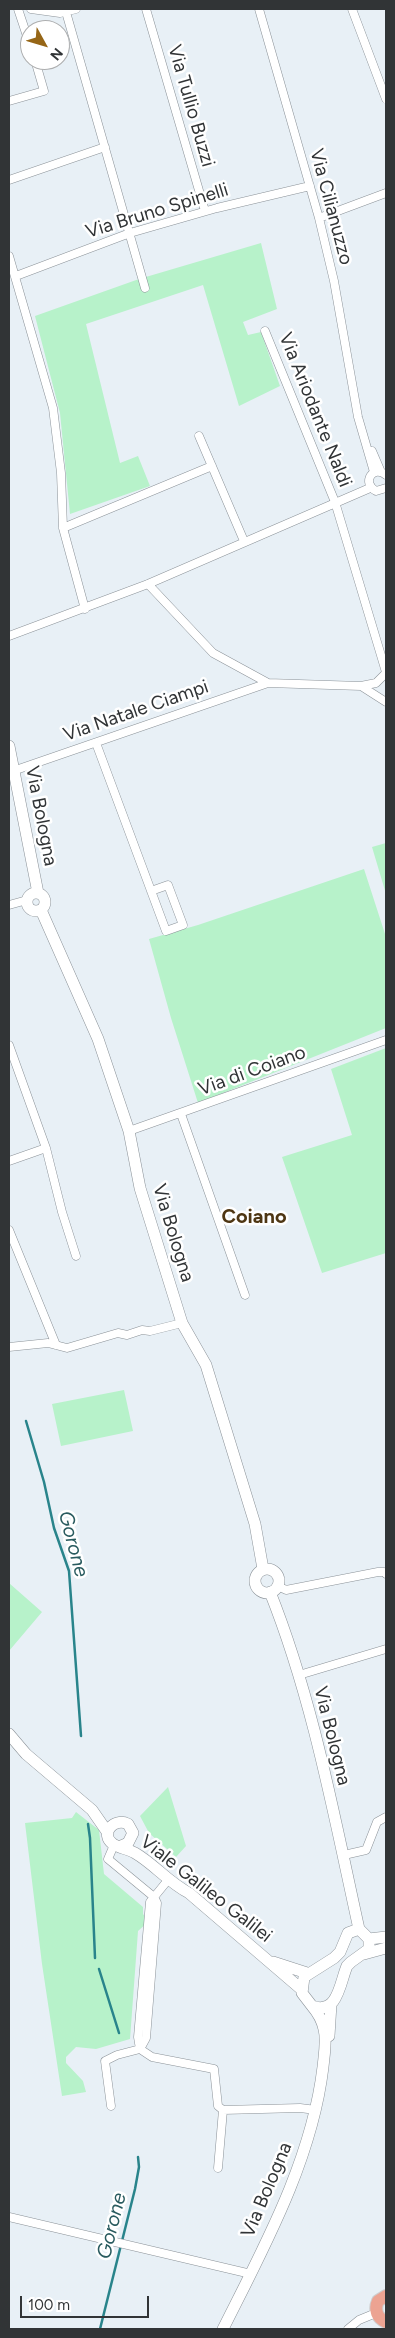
<!DOCTYPE html>
<html>
<head>
<meta charset="utf-8">
<style>
	body { margin:0 }
	#map { position:relative; width:395px; height:2338px; overflow:hidden; background:#e8f0f6; font-family:Figtree,sans-serif }
	canvas { display:block }
	.frame { position:absolute; inset:0; border:10px solid #313436; pointer-events:none }
	.north { position:absolute; left:20px; top:20px; width:50px; height:50px; box-sizing:border-box; background:#fff; border:1px solid #adaeaf; border-radius:50%; rotate:129deg; font-size:14px; font-weight:700; line-height:20px; text-align:center; color:#313436 }
	.north::after { content:''; display:block; margin:auto; width:18px; height:22px; background:#966617; clip-path:polygon(50% 0,100% 100%,50% 72%,0 100%) }
	.scale { position:absolute; left:20px; top:2296px; width:129px; height:22px; box-sizing:border-box; border:2px solid #313436; border-top:0; padding-left:6px; font-size:15px; line-height:18px; white-space:nowrap; color:#313436; -webkit-text-stroke:4px #fff; paint-order:stroke }
</style>
</head>
<body>
<div id="map">
<canvas width="395" height="2338"></canvas>
<div class="frame"></div>
<div class="north">N</div>
<div class="scale">100 m</div>
</div>
<script>
const g = document.querySelector('canvas').getContext('2d');
g.lineJoin = 'round';
function fill(path, color) { g.fillStyle = color; g.fill(path, 'evenodd'); }
function trace(path, color, width, dash) { g.strokeStyle = color; g.lineWidth = width; g.lineCap = dash ? 'butt' : 'round'; g.setLineDash(dash || []); g.stroke(path); }
function label(font, color, halo, rows, align = 'center') {
  g.font = font + ' Figtree,sans-serif'; g.lineWidth = 5; g.setLineDash([]); g.textBaseline = 'middle'; g.strokeStyle = halo; g.fillStyle = color; for (const [text, x, y, turn = 0] of rows) {
    g.save(); g.translate(x, y); g.rotate((+turn || 0) * Math.PI / 180); g.textAlign = isNaN(turn) ? turn : align; if (halo) g.strokeText(text, 0, 0); g.fillText(text, 0, 0); g.restore();
  }
}
fill(new Path2D(`
	M261,243L277,309L243,322L248,335L261,332L280,386L239,406L203,285L86,324L120,463L138,456L150,486L70,514L60,413L35,316L139,279Z
	M386,843V894L372,847Z
	M364,869L386,937V1028L198,1103L171,1018L149,939L198,925Z
	M386,1048V1253L322,1273L282,1157L352,1135L331,1069Z
	M124,1390L133,1431L61,1446L52,1404Z
	M9,1583L42,1612L9,1651Z
	M168,1787L186,1846L176,1857L149,1833L140,1816Z
	M76,1812L99,1830L104,1874L143,1907V1914L147,1919V1923L138,1931L130,2039L96,2049L76,2047L66,2057V2063L83,2081L86,2092L62,2096L42,1964L25,1823L72,1818Z`), '#b7f2ca');
trace(new Path2D(`
	M26,1421L44,1482L54,1528L69,1571L81,1736
	M88,1824L90,1838L95,1958
	M99,1969L119,2033
	M100,2329L135,2189L139,2167L138,2157`), '#29848b', 2.5);
const street = new Path2D(`
	M18,9L30,45
	M31,9L60,13L76,9
	M146,9L205,211
	M259,9L319,218L334,281L358,417L374,472
	M352,9L386,99
	M66,12L145,288
	M9,101L44,91L35,60
	M9,180L105,147
	M319,218L386,193
	M9,256L53,408L61,473L63,528L85,609
	M16,276L130,233L217,208L310,186
	M265,331L335,502L386,672
	M199,436L244,541
	M372,451L381,472
	M386,475C373,464 361,483 376,491L386,488
	M63,528L212,466
	M148,584L213,653L268,683L361,686L386,702
	M9,636L148,584L370,488
	M361,686L376,683L386,673
	M96,743L166,931L183,925L168,885L151,891
	M10,772L268,683
	M9,905L27,900
	M9,1045L46,1148L9,1161
	M181,1114L245,1295
	M129,1131L386,1040
	M46,1148L62,1212L76,1256
	M9,1230L56,1345
	M9,1347L48,1343L67,1348L118,1333L127,1335L142,1330L150,1331L182,1323
	M278,1586L286,1590L378,1572H384L386,1574
	M299,1675L386,1649
	M114,1845L108,1859L154,1897L157,1903L146,2038L140,2049
	M344,1855L366,1850L377,1822L386,1817
	M140,2049L152,2057L214,2069L218,2106L223,2110L300,2108L316,2110
	M140,2049L138,2037L150,1902L168,1880
	M111,2106L105,2061L117,2055L140,2049
	M218,2168L223,2110
	M9,2217L251,2274
	M348,2329L359,2320L376,2313`);
const secondary = new Path2D(`
	M9,746L38,893
	M27 902a9 9 0 1 1 18 0a9 9 0 1 1-18 0Z
	M41,910L98,1039L129,1131L140,1188L182,1323L206,1365L255,1524L263,1569
	M255 1581a12 12 0 1 1 24 0a12 12 0 1 1-24 0Z
	M270,1592C313,1700 334,1816 359,1929
	M9,1734L26,1754L92,1810L108,1833
	M121,1846L128,1843L133,1833L128,1824C114,1817 99,1834 113,1844C119,1848 128,1849 135,1853C154,1864 168,1882 189,1893L301,1989
	M359,1929L369,1939V1949L351,1962L347,1966C340,1982 338,2016 312,2006L302,1993L304,1977L334,1958L340,1952L348,1933Z
	M369,1939L386,1937
	M364,1954L386,1948
	M273,1962L307,1973
	M329,2036L331,2004
	M223,2329C264,2247 312,2160 323,2067C324,2056 327,2040 324,2029C322,2020 318,2013 312,2006`);
const primary = new Path2D(`
	M386,2296L378,2301C374,2310 377,2318 386,2322`);
trace(street, '#8b9298', 9);
trace(secondary, '#8b9298', 12);
trace(primary, '#cececf', 14);
trace(street, '#fff', 8);
trace(secondary, '#fff', 11);
trace(primary, '#eca392', 12);
label('19px', '#313436', '#fff', [
	["Via Tullio Buzzi",191,106,74],
	["Via Cilianuzzo",331,207,75],
	["Via Bruno Spinelli",157,211,-17],
	["Via Ariodante Naldi",315,410,68],
	["Via Natale Ciampi",136,711,-19],
	["Via Bologna",41,816,79],
	["Via di Coiano",252,1071,-20],
	["Via Bologna",173,1233,73],
	["Via Bologna",332,1736,76],
	["Viale Galileo Galilei",206,1889,38],
	["Via Bologna",267,2190,-67]
]);
label('bold 20px', '#4e3613', '#fff', [
	["Coiano",254,1217]
]);
label('italic 20px', '#295b5f', '#fff', [
	["Gorone",73,1544,75],
	["Gorone",112,2226,-76]
]);
</script>
</body>
</html>
